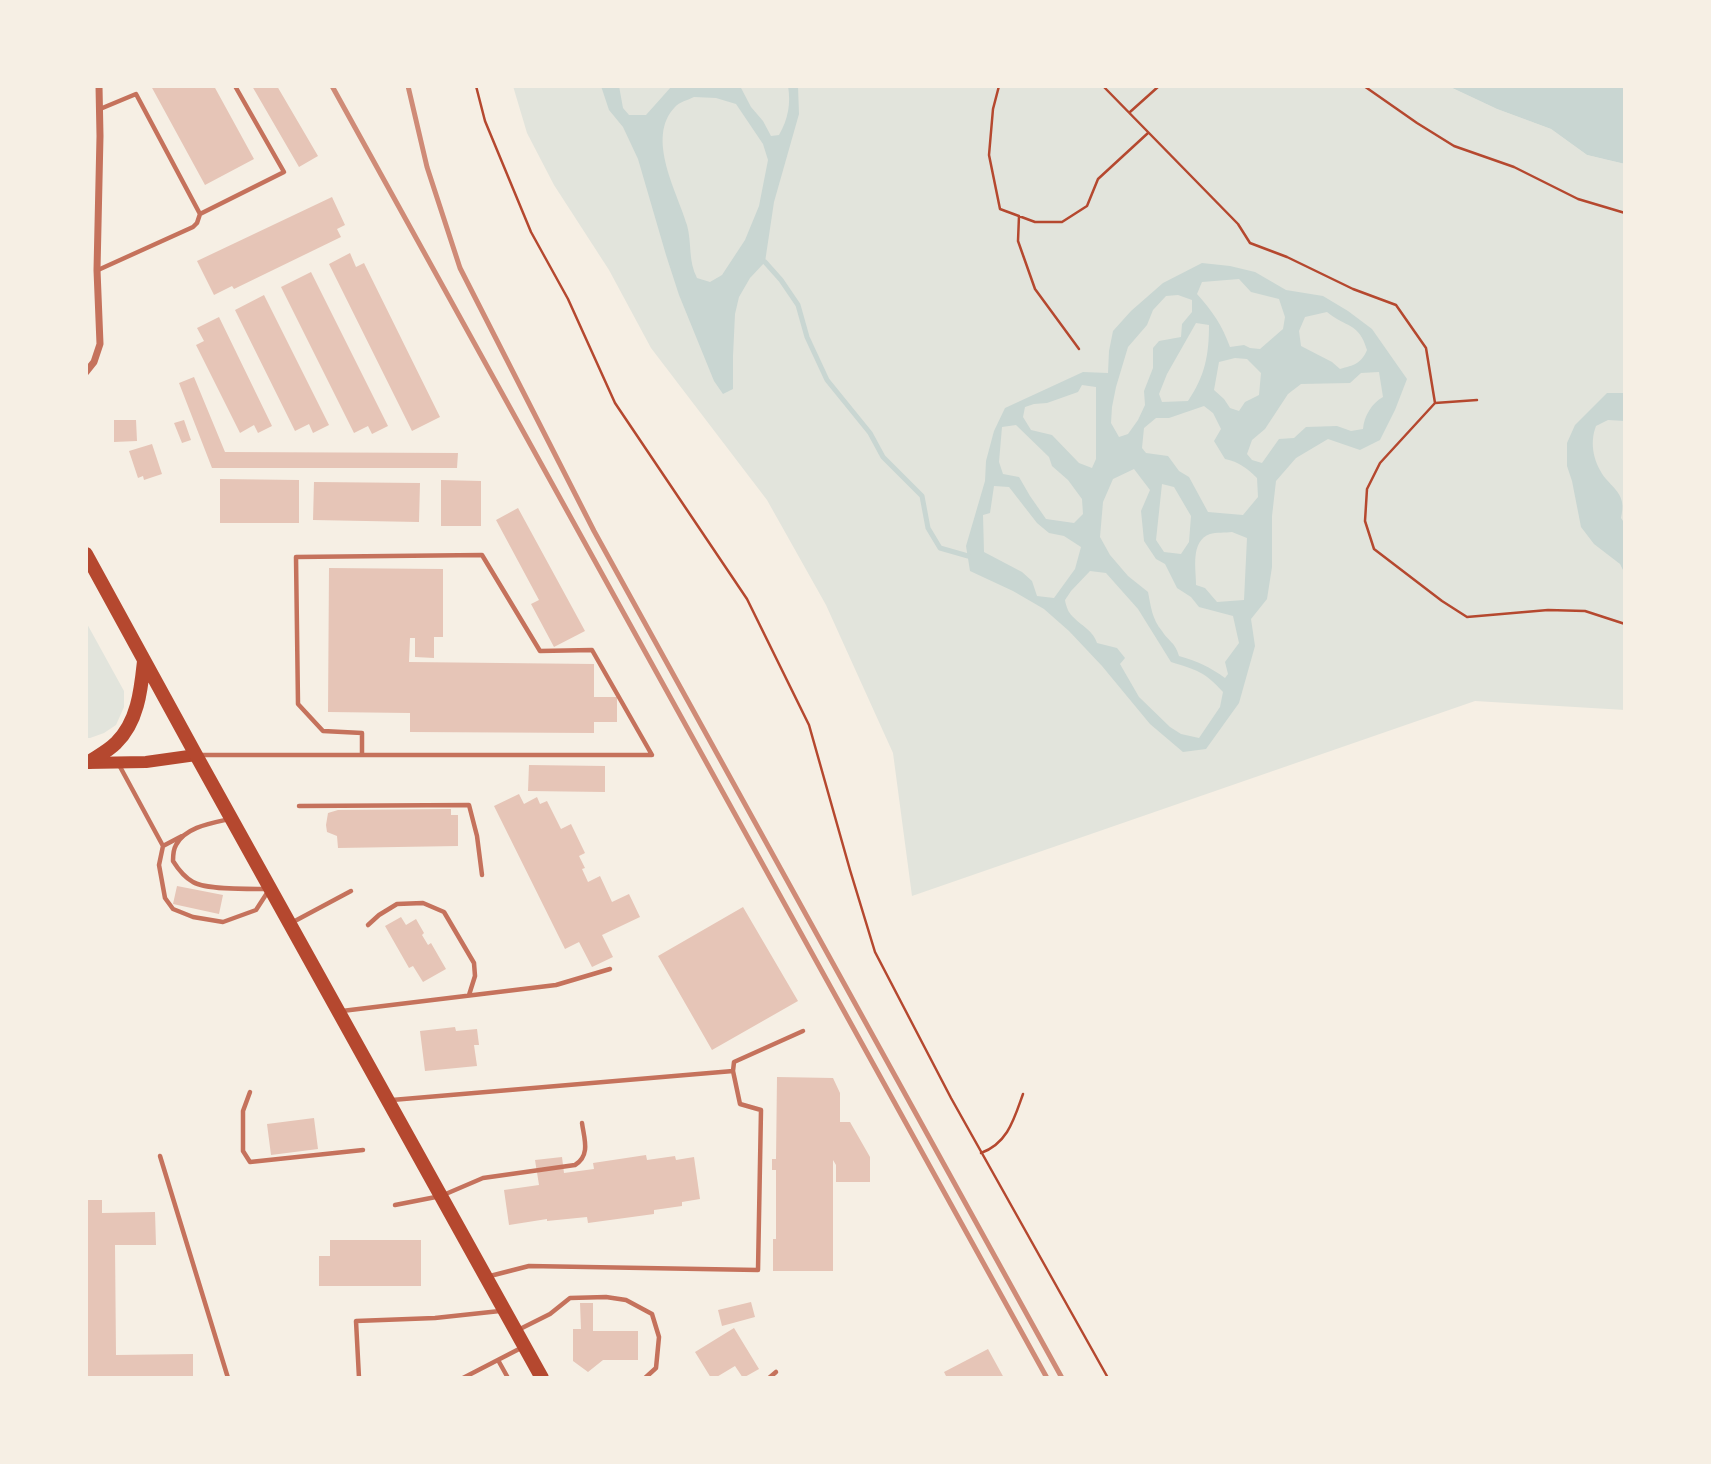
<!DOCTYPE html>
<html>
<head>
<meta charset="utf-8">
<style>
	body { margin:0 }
	#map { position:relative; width:1711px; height:1464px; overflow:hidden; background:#f6efe4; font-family:"Noto Sans",sans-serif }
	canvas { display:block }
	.frame { position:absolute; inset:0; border:88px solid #f6efe4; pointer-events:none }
</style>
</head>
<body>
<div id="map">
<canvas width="1711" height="1464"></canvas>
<div class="frame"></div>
</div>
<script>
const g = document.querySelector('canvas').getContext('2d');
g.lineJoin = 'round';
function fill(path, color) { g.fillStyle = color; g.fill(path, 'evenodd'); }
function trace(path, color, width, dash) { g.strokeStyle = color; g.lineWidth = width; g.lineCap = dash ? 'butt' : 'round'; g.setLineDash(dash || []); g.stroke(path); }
fill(new Path2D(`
	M513,86H1448L1497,109L1551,129L1587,155L1625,164V710L1475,701L912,896L893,753L826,605L767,500L651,348L609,270L554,185L527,133Z
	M86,622L124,691V707L116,725L104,733L90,738H86Z`), '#e2e4dc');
fill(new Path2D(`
	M601,86H619L623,108L629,115H646L671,87L740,86L751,107L763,121L771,136L779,135C788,119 791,104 788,86H798L799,114L774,202L765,262L750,278L739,297L735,314L733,356V389L723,394L714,381L679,295L666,255L638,159L623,127L609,110ZM694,97L716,98L736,104L763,144L768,160L759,206L745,240L722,275L710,282L697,278C688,261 692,243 687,225C678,193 645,138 675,107C679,102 688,100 694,97Z
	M1448,86H1625V164L1587,155L1551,129L1497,109Z
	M1202,263L1230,266L1255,272L1286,290L1323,296L1348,311L1372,329L1407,379L1395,410L1380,440L1360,450L1328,439L1296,458L1276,481L1272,516V567L1267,599L1251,619L1255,646L1239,703L1206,749L1183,752L1150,724L1102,666L1069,631L1044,609L1013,591L970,571L966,546L985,481L986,461L994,431L1005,408L1083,372L1108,373L1109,351L1113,331L1131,311L1163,283ZM1239,279L1251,292L1279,299L1285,317L1283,329L1260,349L1250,348L1244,345L1230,347C1222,325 1213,312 1197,294L1202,282ZM1178,295L1192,300V312L1182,324L1181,337L1159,341L1153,348V368L1144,391L1145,405L1138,420L1128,434L1119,437L1111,423L1112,407L1116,387L1128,347L1147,325L1153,310L1166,296ZM1327,312C1346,328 1359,322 1367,350C1361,364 1354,365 1340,369L1332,362L1301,346L1299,331L1305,317ZM1196,323L1209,325C1209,355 1205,376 1188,401L1162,402L1159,394L1167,374ZM1235,358L1247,359L1261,373L1259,395L1245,402L1239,411L1230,408L1224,399L1214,390L1219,362ZM1379,372L1383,397C1372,403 1364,416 1363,429L1351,431L1337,426L1306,427L1294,438L1279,439L1262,463L1252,460L1247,454L1252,440L1265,429L1288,394L1301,384L1350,383L1361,373ZM1082,385L1096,387V459L1092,468L1079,463L1052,435L1031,430L1023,417L1025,407L1034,404L1047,403L1078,392ZM1204,406L1213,413L1221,429L1214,441L1225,459C1239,462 1247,468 1257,478L1258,497L1243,515L1208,512L1189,477L1179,471L1168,456L1146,453L1142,448L1144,428L1156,418H1169ZM1016,425L1049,457L1052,466L1068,480L1082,499L1083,514L1074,523L1046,519L1030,496L1019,477L1003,474L999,462L1002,427ZM1134,469L1150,490L1141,511L1144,541L1156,559L1165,564L1177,588L1191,597L1199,607L1233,616L1239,643L1225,662L1228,674L1225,678C1210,667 1197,661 1179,656C1175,642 1169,642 1162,631C1152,619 1151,607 1148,592L1128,576L1110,555L1100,537L1103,502L1113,479ZM1162,484L1174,487L1191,516L1189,542L1181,554L1164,552L1156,540ZM994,486L1009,487L1037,523L1049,533L1064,536L1081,547L1075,569L1054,598L1037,596L1032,581L1022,572L984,552L983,515L990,513ZM1232,532L1247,538L1244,600L1217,602L1205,588L1196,585C1196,569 1190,541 1210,534C1216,532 1225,533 1232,532ZM1090,571L1106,573L1138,609L1171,662C1197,670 1205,672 1223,692L1220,707L1199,738L1181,734L1170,727L1139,697L1120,664L1125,658L1117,648L1097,643C1093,629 1077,624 1069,612C1068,611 1065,602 1065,600L1071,591Z
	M1607,393H1625V421L1608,420L1596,426C1589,444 1594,464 1606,479C1612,486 1620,492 1622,502C1623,507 1622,513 1621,518L1625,524V574L1620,564L1594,544L1581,527L1572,481L1567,466V443L1575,425Z`), '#c9d6d2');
trace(new Path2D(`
	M765,262L781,280L798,305L807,337L827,380L870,433L883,457L922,496L928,528L940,548L968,556`), '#c9d6d2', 5);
fill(new Path2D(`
	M151,86H214L254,159L205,185Z
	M252,86H277L318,156L299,167Z
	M332,197L345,225L337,229L341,237L234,289L232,286L214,295L197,261Z
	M350,253L356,267L364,263L440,417L412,431L329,264Z
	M311,272L388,426L372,434L368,426L354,433L281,287Z
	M264,295L329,425L313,433L309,424L295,431L235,310Z
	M219,317L272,426L258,433L254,425L240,433L196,345L204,341L197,328Z
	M194,377L225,452L458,453L457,468H212L179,383Z
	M114,420H136L137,441L114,442Z
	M184,420L191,440L182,443L174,423Z
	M152,444L162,474L144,480L143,476L138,478L129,451Z
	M220,479L299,480V523H220Z
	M441,480L481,481V526H441Z
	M314,482L420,483L419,522L313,520Z
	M518,508L585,631L554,647L531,604L539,600L496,520Z
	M329,568L443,569V637H434V658L415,657V638H410L409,662L594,664V697H617V722H594V733L410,732V713L328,712Z
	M529,765L605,766V792L528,791Z
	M519,794L524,804L537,797L540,804L547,801L561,829L571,824L585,853L579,856L585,868L582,869L588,882L600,876L612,902L629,894L640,917L602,935L613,957L592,967L579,942L565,949L494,806Z
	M451,809V815H458V846L338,848L337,836L327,832L326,825L328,813L338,810Z
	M177,886L223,895L219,914L173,904Z
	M743,907L798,1001L712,1050L658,956Z
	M401,917L406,925L416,919L424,933L422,935L428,945L431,943L446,969L423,982L413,966L409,968L385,926Z
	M455,1027L456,1031L477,1029L479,1045H474L477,1066L425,1071L420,1031Z
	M777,1077L833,1078L840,1093V1122H850L870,1157V1182H836V1165L833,1160V1271H773V1239H776V1170H772V1159H776Z
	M314,1118L318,1149L271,1155L267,1124Z
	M646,1155L647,1160L675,1156L676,1160L694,1157L700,1199L682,1202V1206L654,1210V1214L588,1223L587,1217L547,1221V1219L509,1225L504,1190L539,1185L535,1160L562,1157L564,1173L594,1169L593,1163Z
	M86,1200H102V1213L155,1212L156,1245H115L116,1355L193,1354V1378H86Z
	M330,1240H421V1286H319V1256H330Z
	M751,1302L755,1317L722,1326L718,1310Z
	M580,1303H593V1331H638V1360H603L588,1372L573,1361V1329H581Z
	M734,1328L759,1369L743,1378L735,1366L715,1378H711L695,1352Z
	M988,1349L1004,1378H947L944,1372Z`), '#e6c5b7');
trace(new Path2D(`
	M476,86L485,121L531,232L568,299L615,403L747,599L809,725L850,870L875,952L951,1098L1108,1378
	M999,86L993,109L989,155L1000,209L1035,222H1062L1087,206L1098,179L1148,133
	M1103,86L1238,224L1250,243L1287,257L1353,289L1396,305L1426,348L1435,403L1380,463L1367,489L1365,521L1374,549L1442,601L1467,617L1548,610L1585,611L1625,624
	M1364,86L1417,123L1454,146L1514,167L1578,199L1625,213
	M1130,112L1159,86
	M1019,216L1018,241L1035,289L1079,349
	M1435,403L1477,400
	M981,1153C1008,1143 1014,1119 1023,1094`), '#b5482f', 2.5);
trace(new Path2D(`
	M200,214L284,172L235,86
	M98,270L193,227L197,223L200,214L136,94L100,109
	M200,755H652L592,650L540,651L482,555L296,557L298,704L323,731L362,733V755
	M118,763L163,846
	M299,806L469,805L477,836L482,875
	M230,819C212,823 185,827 176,845C173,850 173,856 173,861C178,869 184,877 193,882C206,890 250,889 267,889
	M182,836L163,846L159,865L165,898L173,909L193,917L223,922L256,910L267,893
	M293,922L351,891
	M368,925L379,915L397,904L423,903L444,912L474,963L475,976L469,995
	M342,1011L556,985L610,969
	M250,1092L243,1111V1151L250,1162L363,1150
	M392,1100L733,1071
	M160,1156L228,1378
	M395,1205L441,1196L483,1178L575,1165C591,1155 584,1138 582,1123
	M490,1276L529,1266L758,1270L761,1110L740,1104L733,1071L734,1062L803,1031
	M518,1330L550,1314L570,1298L606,1297L626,1300L652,1314L659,1337L656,1368L645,1378
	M498,1360L508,1378
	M359,1378L356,1321L435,1318L500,1311
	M463,1378L521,1348
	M769,1378L776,1372`), '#c5725c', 4.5);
trace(new Path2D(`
	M86,372L94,362L100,344L97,270L100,136L99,86`), '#c5725c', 7);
trace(new Path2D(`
	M86,763L146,762L196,755`), '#b5482f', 12);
trace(new Path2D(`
	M86,554L196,755L542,1378
	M89,762C98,756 108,751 116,743C138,722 141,689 144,661`), '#b5482f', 14);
trace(new Path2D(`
	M332,86L1047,1378
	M408,86L427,167L460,268L594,531L1062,1378`), '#cf8b77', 5);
</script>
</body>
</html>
